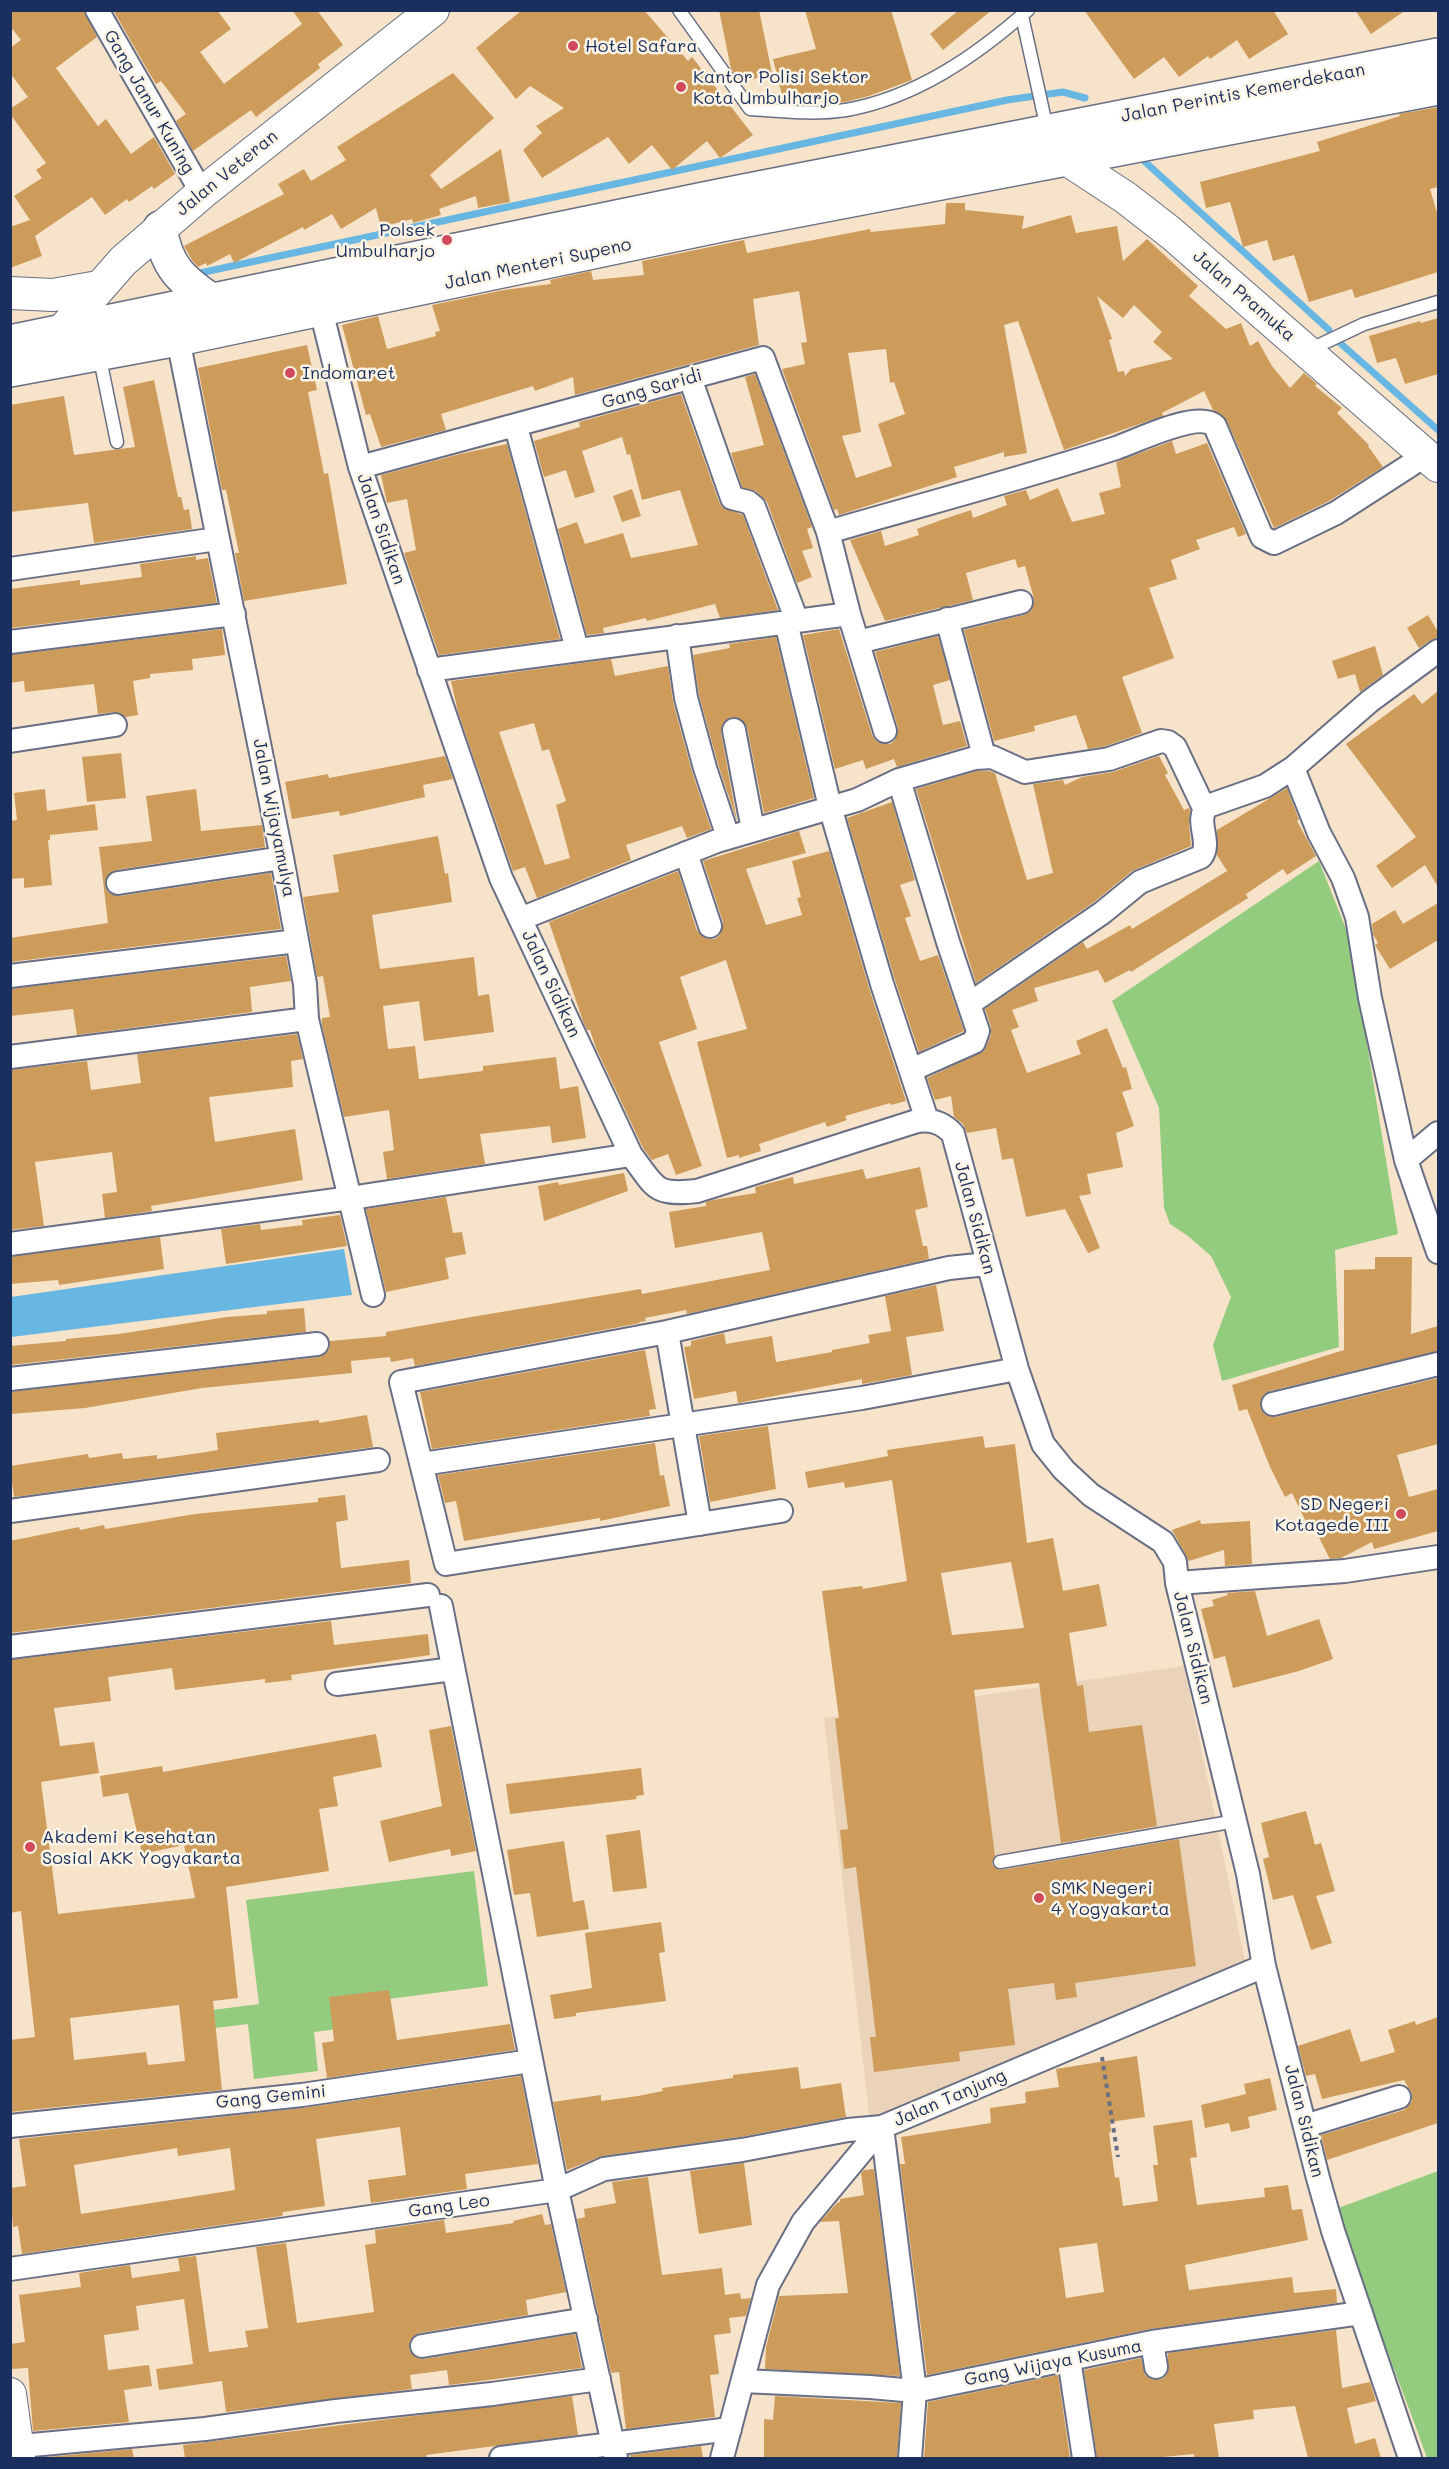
<!DOCTYPE html>
<html>
<head>
<meta charset="utf-8">
<style>
	body { margin:0 }
	#map { position:relative; width:1449px; height:2469px; overflow:hidden; background:#f7e3ca; font-family:Mali,sans-serif }
	canvas { display:block }
	.frame { position:absolute; inset:0; border:12px solid #1b2f5e; pointer-events:none }
</style>
</head>
<body>
<div id="map">
<canvas width="1449" height="2469"></canvas>
<div class="frame"></div>
</div>
<script>
const g = document.querySelector('canvas').getContext('2d');
g.lineJoin = 'round';
function fill(path, color) { g.fillStyle = color; g.fill(path, 'evenodd'); }
function trace(path, color, width, dash) { g.strokeStyle = color; g.lineWidth = width; g.lineCap = dash ? 'butt' : 'round'; g.setLineDash(dash || []); g.stroke(path); }
function label(font, color, halo, rows, align = 'center') {
  g.font = font + ' Mali,sans-serif'; g.lineWidth = 5; g.setLineDash([]); g.textBaseline = 'middle'; g.strokeStyle = halo; g.fillStyle = color; for (const [text, x, y, turn = 0] of rows) {
    g.save(); g.translate(x, y); g.rotate((+turn || 0) * Math.PI / 180); g.textAlign = isNaN(turn) ? turn : align; if (halo) g.strokeText(text, 0, 0); g.fillText(text, 0, 0); g.restore();
  }
}
fill(new Path2D(`
	M1184,1666L1245,1961L1207,1988L871,2132L824,1718Z`), '#ead3b9');
fill(new Path2D(`
	M1319,861L1350,939L1398,1234L1335,1250L1339,1347L1222,1381L1213,1345L1231,1297L1211,1256L1188,1236L1170,1224L1164,1208L1159,1108L1112,1001Z
	M474,1871L488,1986L381,2000L384,2023L314,2032L318,2071L254,2079L248,2024L199,2030L197,2012L259,2004L246,1900Z
	M1438,2171V2458H1427C1398,2375 1363,2294 1333,2210Z`), '#94cc7f');
fill(new Path2D(`
	M344,1249L352,1295L11,1337V1297Z`), '#68b6e2');
trace(new Path2D(`
	M1142,159L1329,330
	M195,274L1007,100L1063,92L1085,98
	M1339,342L1438,430`), '#68b6e2', 7);
fill(new Path2D(`
	M10,10H84L97,37L56,68L98,126L106,119L131,154L154,137L175,174L154,189L152,186L129,202L127,199L105,215L92,197L35,236L42,256L10,268V227L30,220L14,196L42,178L36,170L46,163L10,114V109L28,97L10,73V48L21,40L10,26Z
	M113,10H217L231,29L200,52L224,84L302,24L292,10H317L343,45L318,64L320,68L256,117L251,110L193,151L176,121L186,114L161,81L156,84L151,76Z
	M522,10H644L688,61L692,57L753,135L720,158L707,141L672,170L652,145L629,164L608,137L542,178L523,150L542,133L536,126L564,108L530,86L516,99L476,48Z
	M719,10H759L772,73L742,83L731,69Z
	M805,10H891L912,80L869,96L845,102L836,103L816,99L796,104L784,103L773,59L816,49Z
	M959,10H992L943,50L930,34Z
	M1084,10H1273L1288,34L1249,59L1237,40L1210,59L1208,56L1179,77L1164,57L1134,79Z
	M1355,10H1406L1371,34Z
	M453,73L494,118L430,175L441,189L501,149L510,202L478,208L476,196L439,209L441,215L413,223L412,219L381,227L376,208L341,229L332,214L304,230L303,227L234,263L230,254L207,266L206,263L198,267L192,260L184,246L284,194L278,184L304,169L311,181L346,160L337,147Z
	M1438,107V187L1430,189L1438,216V272L1355,298L1352,289L1309,302L1294,255L1273,261L1267,240L1243,247L1230,202L1206,208L1200,182L1320,151L1317,142L1400,116L1399,114Z
	M946,203H965V210L1024,216L1022,229L1071,215L1076,233L1117,226L1123,261L1147,239L1198,286L1189,296L1226,329L1241,323L1250,346L1258,341L1272,366L1290,388L1304,373L1317,384L1315,386L1342,408L1337,413L1369,445L1368,446L1383,467L1329,501L1274,528L1227,421L1213,410L1204,391L1162,413L1163,416L1064,450L1018,321L1004,325L1027,453L1004,457V452L954,467L957,477L839,515L837,509L834,510L782,369L805,364L801,343L807,342L799,291L753,299L759,345L575,395L573,377L535,391L533,386L441,414L446,430L381,447L370,414L366,415L342,325L378,316L387,349L436,336L435,332L440,331L432,305L504,290L551,284L550,280L591,271L593,280L644,275L642,261L744,240L747,253L870,229L871,232L945,224ZM1097,296L1123,318L1134,305L1162,332L1153,342L1173,359L1131,369L1125,376L1124,371L1118,372L1109,340L1112,339ZM886,349L890,383L894,382L905,414L878,424L892,466L856,478L842,436L861,432L848,353Z
	M1438,318V374L1405,384L1396,358L1377,363L1369,336L1420,321L1421,323Z
	M307,345L317,390L308,392L324,474L328,473L347,584L244,601L235,553H239L226,490H222L198,368Z
	M755,374L812,527L807,529L813,548L802,551L812,577L797,583L767,502L756,491L742,487L731,453L764,445L745,377Z
	M154,380L178,497H181L184,510L189,509L192,529L94,543L88,503L10,512V405L64,396L74,455L135,447L123,387Z
	M681,394L719,502L723,508L743,515L778,610L720,618L715,604L647,621L646,618L603,628L604,633L587,635L558,529L577,522L585,544L623,533L631,558L698,545L680,490L642,500L630,454L627,455L622,437L582,451L595,492L575,498L566,470L544,477L534,441L580,427L579,422Z
	M1172,441L1176,454L1207,443L1246,534L1238,537L1234,527L1196,540L1200,549L1171,560L1177,579L1149,588L1174,658L1122,677L1142,733L1106,746L1088,749L1076,715L1034,726L1035,731L994,741L964,630L1024,615L1031,611L1034,599L1025,566L1018,568L1015,559L966,573L973,600L885,621L850,540L881,531L885,546L919,535L917,529L941,520L971,510L973,518L1007,505L1004,496L1026,490L1030,500L1058,488L1072,522L1105,514L1099,493L1121,487L1116,462Z
	M507,444L560,639L439,655L404,553L416,550L407,499L387,503L381,475L460,454Z
	M632,489L641,516L622,522L613,496Z
	M196,556V560L208,558L217,603L10,628V589L80,580V585L142,577L140,564Z
	M1428,615L1438,632V638L1431,640L1419,648L1407,628Z
	M222,629L225,655L192,659L193,670L150,674V678L133,681L138,715L126,717L114,712L98,714L94,684L25,692L24,681L10,683V655Z
	M839,629L872,735L876,741L883,744H890L895,740L898,728L875,652L938,636L950,680L933,685L943,725L960,721L967,746L897,767L894,759L866,769L863,760L835,769L803,635Z
	M776,637L814,798L764,813L747,727L739,718L731,717L722,725L721,733L737,821L718,764L699,695L693,655L730,648L729,644Z
	M1375,646L1383,675L1360,692L1355,674L1338,679L1332,661Z
	M611,659L615,676L668,666L673,702L692,772L711,829L687,838L682,826L626,845L631,860L537,898L525,867L513,871L458,712L451,681ZM534,723L542,751L549,749L566,801L556,805L570,858L545,865L499,732Z
	M1438,691V887L1425,865L1392,888L1376,866L1416,837L1346,744L1414,694L1422,704Z
	M121,753L126,798L87,802L82,757Z
	M445,756L453,779L423,785L425,797L340,816L339,811L292,819L285,782L328,774L329,778Z
	M1159,756L1168,773L1165,775L1184,810L1189,808L1190,810L1189,825L1191,846L1132,871L1094,902L976,983L916,789L977,771H989L995,773L1027,880L1053,873L1033,784L1063,780L1065,785L1082,777L1113,772Z
	M1287,788L1299,820L1297,821L1316,856L1287,875L1283,869L1246,894L1248,898L1131,972L1130,970L1105,983L1098,970L1034,988L1038,1001L1012,1010L1019,1027L1011,1030L1027,1073L1081,1054L1076,1041L1107,1028L1123,1068L1126,1067L1132,1089L1122,1092L1134,1126L1116,1133L1123,1167L1087,1174L1091,1194L1079,1196L1100,1248L1088,1253L1065,1209L1026,1217L1013,1158L1002,1160L996,1128L967,1133L963,1124L954,1117L951,1096L935,1100L927,1078L984,1051L991,1035V1027L985,1009L1083,942L1087,949L1130,925L1132,929L1227,871L1217,855V830Z
	M45,789L47,811L95,804L98,830L50,835V840H48L52,885L24,888V878L10,879V821L17,820L14,793Z
	M196,789L201,831L262,825L265,847L116,870L106,878L105,884L107,891L113,895L120,896L271,873L281,929L10,962V938L108,923L99,847L152,841L146,796Z
	M892,802L915,880L900,885L911,916L905,918L920,961L938,955L964,1031L919,1052L895,980L847,818Z
	M799,831L806,853L746,869L766,925L802,915L797,898L801,897L792,861L829,851L869,988L906,1101L891,1105L890,1103L845,1116L847,1120L827,1127L825,1122L759,1144L761,1151L739,1158V1155L727,1158L697,1042L747,1029L726,960L680,977L697,1029L659,1042L702,1166L676,1175L668,1154L652,1160L643,1148L596,1048L590,1030H587L583,1021L549,922L678,871L697,931L707,939H715L720,935L723,922L703,861Z
	M438,836L445,874L448,873L452,902L372,915L380,969L474,957L478,996L489,994L494,1032L424,1041L419,1001L383,1006L388,1049L415,1046L419,1079L483,1071V1066L556,1057L560,1089L578,1086L586,1138L552,1143L550,1126L480,1134L485,1164L387,1179L383,1152L394,1150L389,1110L344,1117L322,1025V1018L330,1017L323,976L317,977L303,897L339,892L333,855Z
	M1438,903V940L1390,969L1375,945L1378,943L1373,934L1372,924L1395,910L1403,924Z
	M286,956L291,981L250,987L252,1012L77,1035L73,1009L10,1016V989Z
	M297,1034L303,1059L291,1061L293,1087L209,1097L215,1142L295,1129L303,1180L151,1206L152,1211L105,1218L102,1194L117,1192L112,1152L35,1162L44,1226L10,1230V1070L87,1061L91,1090L141,1083L137,1054Z
	M920,1167L928,1207L915,1210L923,1246H927L929,1259L687,1314L686,1310L645,1318L646,1321L639,1322L640,1323L415,1366L413,1358L391,1362L390,1357L351,1361L352,1373L202,1388L85,1408L10,1414V1392L319,1357L329,1350L330,1341L386,1336V1332L483,1315L641,1289L642,1294L770,1270L762,1232L675,1248L669,1212L706,1206V1202L713,1200L756,1193L755,1187L793,1177L794,1184L863,1169L866,1179Z
	M624,1173L628,1191L544,1221L538,1186L558,1182L559,1185Z
	M446,1197L453,1233L462,1232L466,1254L445,1258L449,1279L386,1292L366,1209Z
	M340,1215L347,1246L226,1264L221,1229L260,1224L261,1230L303,1225L302,1220Z
	M160,1237L164,1269L59,1285L58,1280L10,1284V1257Z
	M1375,1257H1412L1411,1334L1438,1326V1351L1270,1391L1263,1395L1260,1407L1264,1414L1276,1417L1438,1378V1444L1397,1455L1409,1497L1438,1489V1531L1374,1549L1372,1542L1341,1558L1330,1559L1313,1526L1309,1528L1292,1493L1285,1497L1270,1467L1247,1409L1239,1411L1232,1385L1344,1350V1270L1375,1269Z
	M936,1285L944,1331L906,1337L912,1375L862,1384V1379L738,1403L736,1391L694,1399L684,1347L691,1346V1341L724,1333L726,1344L772,1336L776,1362L832,1352V1350L870,1343L868,1335L891,1331L885,1296Z
	M304,1308L306,1332L10,1365V1346L66,1341V1339L119,1334L227,1317L267,1314V1311Z
	M645,1350L656,1409L649,1410L650,1416L432,1449L420,1392Z
	M367,1415L373,1447L14,1497L10,1466L88,1454L89,1458L122,1453L123,1459L157,1455V1459L200,1453L218,1450L216,1433L319,1420V1423Z
	M768,1426L776,1489L710,1502L699,1436Z
	M983,1436L985,1448L1015,1444L1027,1543L1053,1538L1063,1591L1099,1584L1107,1626L1069,1633L1077,1686L1083,1685L1089,1732L1142,1725L1157,1826L1061,1843L1039,1683L974,1690L995,1856L992,1864L997,1869L1001,1870L1179,1839L1196,1966L1075,1983L1077,1997L1056,2000L1054,1983L1008,1989L1015,2045L959,2052L960,2061L874,2072L870,2037H876L856,1867L844,1869L840,1830L848,1829L835,1719L839,1718L822,1591L862,1586L863,1589L907,1581L892,1480L845,1488L844,1482L808,1488L805,1472L888,1456L887,1450ZM1011,1562L1024,1628L952,1635L941,1573Z
	M655,1443L660,1476L664,1475L670,1506L600,1521V1518L464,1541L456,1501L445,1503L438,1475Z
	M345,1495L348,1520L336,1522L341,1568L409,1560L411,1583L10,1633V1541L79,1527L80,1530L104,1525L105,1529L195,1514L318,1502V1498Z
	M1200,1520L1201,1524L1250,1521L1252,1564L1225,1566L1224,1550L1189,1561L1172,1530Z
	M1255,1591L1267,1636L1319,1619L1333,1659L1299,1671L1233,1688L1225,1656L1214,1659L1201,1609L1214,1606L1212,1600L1228,1595L1227,1593Z
	M331,1621L334,1645L428,1634L430,1655L291,1675L292,1680L265,1683V1679L175,1690L172,1668L108,1677L111,1701L54,1708L60,1746L94,1742L99,1773L41,1782L58,1914L195,1898L184,1845L142,1854L128,1793L103,1797L100,1776L162,1766L163,1772L376,1734L382,1767L333,1777L338,1806L319,1809L329,1871L226,1887L238,1998L213,2001L222,2090L10,2112V2040L35,2037L21,1911L10,1913V1660ZM179,2005L185,2061L148,2065L146,2052L74,2060L70,2018Z
	M451,1726L476,1851L451,1856L450,1849L389,1862L380,1821L442,1806L429,1730Z
	M641,1768L644,1795L636,1796L637,1799L510,1814L506,1784Z
	M1306,1811L1315,1845L1321,1843L1335,1891L1316,1896L1332,1943L1311,1950L1293,1895L1273,1900L1263,1859L1269,1857L1261,1823Z
	M640,1830L647,1888L613,1892L606,1835Z
	M564,1841L573,1902L584,1900L589,1929L537,1937L530,1893L514,1895L507,1850Z
	M661,1922L665,1952L659,1953L666,2001L576,2013V2016L554,2019L550,1995L592,1988L585,1933Z
	M389,1990L397,2040L510,2024L515,2050L327,2078L322,2043L334,2041L329,1997Z
	M1438,2017V2123L1327,2160L1321,2135L1404,2110L1412,2101V2094L1404,2080L1322,2099L1315,2074L1306,2076L1298,2046L1350,2029L1361,2062L1395,2052L1388,2030L1415,2021L1416,2025Z
	M1137,2056L1145,2117L1110,2122L1111,2132L1109,2133L1115,2178L1119,2177L1123,2206L1158,2201L1153,2165H1158L1153,2126L1192,2120L1197,2157L1190,2158L1197,2205L1265,2197L1264,2188L1288,2185L1292,2210L1302,2209L1308,2240L1185,2265L1189,2290L1292,2277L1294,2293L1336,2289L1337,2303L1150,2329L927,2375L900,2164H905L901,2137L991,2123L990,2108L1026,2103L1025,2092L1059,2087L1056,2069ZM1097,2243L1104,2292L1066,2298L1059,2248Z
	M798,2067L801,2089L841,2083L846,2117L740,2137L602,2156L567,2170L553,2102L601,2095V2101L638,2096L663,2091L662,2088L733,2078V2075Z
	M521,2076L538,2164L465,2174L467,2189L371,2203L368,2180L406,2175L400,2127L316,2139L325,2206L283,2212L282,2216L22,2254L18,2226L13,2227L10,2188L26,2186L19,2139L303,2108ZM177,2148L178,2156L230,2148L235,2190L81,2214L74,2165Z
	M1270,2078L1277,2110L1248,2117L1250,2128L1231,2132L1229,2123L1205,2128L1201,2105L1246,2094L1244,2084Z
	M744,2163L752,2225L699,2234L690,2171Z
	M874,2169L900,2376L765,2369L766,2347L779,2296L848,2293L839,2221L820,2222L837,2203L840,2202V2199L864,2195L861,2173L864,2170Z
	M648,2177L662,2275L722,2268L725,2295L740,2293L741,2299L751,2298L746,2316L729,2318L731,2333L714,2335L719,2374L710,2375L715,2417L626,2429L619,2372L611,2373L577,2219L585,2217L584,2209L616,2203L612,2182Z
	M542,2214L545,2225L551,2224L566,2292L526,2300L528,2315L419,2333L410,2341L409,2349L417,2358L424,2359L575,2334L582,2368L449,2385L447,2370L410,2375L412,2389L226,2412L222,2381L159,2390L156,2369L193,2364L184,2299L136,2306L139,2330L104,2335L108,2370L149,2365L152,2386L124,2390L129,2422L33,2431L28,2368L12,2369L10,2354V2344L25,2342L19,2295L81,2287L79,2273L130,2265L132,2278L180,2271L178,2258L196,2256L209,2352L248,2347L245,2331L268,2328L256,2247L286,2243L297,2323L374,2312L365,2245L376,2243L375,2230L444,2220L446,2233L514,2223L513,2221Z
	M1336,2330L1342,2388L1370,2382L1376,2401L1347,2408L1355,2444L1375,2438L1381,2458H1308L1295,2406L1253,2410L1254,2419L1214,2424L1219,2458H1194V2454L1152,2458H1097L1084,2370L1141,2358L1145,2375L1151,2379L1158,2380L1164,2378L1168,2372V2353Z
	M1058,2375L1070,2458H924L928,2402Z
	M572,2396L578,2435L426,2455L427,2458H185L183,2445Z
	M775,2396L901,2403L897,2458H764V2419L773,2420Z
	M701,2446L703,2458H631L630,2455Z
	M132,2449L134,2458H37Z`), '#cd9c5a');
const lane = new Path2D(`
	M679,10L750,109C782,111 814,115 846,110C915,98 976,56 1028,10
	M1022,16L1047,129
	M1309,350L1364,324L1438,302
	M99,354L117,442
	M1000,1862L1236,1821`);
const street = new Path2D(`
	M97,10L202,193
	M321,310L360,467L501,878L631,1155C656,1187 653,1196 697,1191L917,1121C932,1119 943,1123 953,1134L1017,1369L1043,1444L1064,1470L1091,1495L1163,1542L1175,1562L1177,1583L1248,1874L1264,1966L1318,2178L1333,2231L1410,2458
	M178,339L282,858L305,984L307,1019L373,1295
	M690,378L732,498L748,502L754,507L797,621
	M516,427L577,649
	M360,467L763,358L828,532
	M10,569L217,539
	M947,619L984,756
	M786,622L830,807L882,984L927,1120
	M677,636L686,698L705,768L728,837
	M10,642L234,614
	M858,642L1021,602
	M429,670L849,614
	M734,730L753,830
	M885,731L849,614L828,532C924,504 1021,479 1116,448C1137,441 1198,410 1215,426L1262,537L1274,543L1336,513L1426,455
	M10,741L115,725
	M1293,768L1319,833L1343,878L1357,917L1370,998L1406,1160L1438,1252
	M899,780L948,942L978,1031L974,1042L911,1070
	M686,853L710,926
	M118,883L282,858
	M520,919L717,841L857,800L899,780L975,758L992,757L1025,772L1109,759L1161,741L1168,742L1175,747L1205,810
	M10,976L297,941
	M969,1004L1102,913L1140,882L1201,857C1213,842 1193,820 1208,806L1265,786L1293,768L1370,701L1438,651
	M10,1057L307,1019
	M1406,1160L1438,1133
	M10,1244L351,1198L631,1155
	M667,1332L700,1524
	M10,1379L317,1344
	M1273,1404L1438,1364
	M422,1464L862,1398L1017,1369
	M10,1511L378,1460
	M781,1511L446,1564L401,1382L667,1332L949,1268L987,1264
	M1177,1583L1345,1571L1438,1557
	M441,1606L557,2190L616,2458
	M10,1647L428,1595
	M337,1684L453,1669
	M10,2126L302,2095L531,2061
	M1305,2126L1399,2097
	M10,2269L557,2190L604,2169L742,2150L848,2130L882,2127L915,2391L910,2458
	M1152,2342L1156,2367
	M422,2346L586,2319
	M1069,2359L1084,2458
	M743,2381L870,2387L915,2391L1152,2342L1361,2313
	M10,2447L205,2429L336,2411L492,2394L599,2379
	M501,2458L730,2429
	M722,2458L768,2285L803,2222L882,2127L1264,1966`);
const secondary = new Path2D(`
	M1055,142L1065,158L1126,198L1171,233L1438,466
	M10,293L53,295L98,287
	M57,347L61,332L123,261L202,193L433,10
	M10,2394L19,2458`);
const primary = new Path2D(`
	M160,228C166,267 182,281 214,302
	M10,342L719,196L1438,55
	M10,370L178,339L726,224L1438,88`);
trace(lane, '#686e84', 15);
trace(street, '#686e84', 26);
trace(secondary, '#686e84', 34);
trace(primary, '#686e84', 36);
trace(new Path2D(`
	M1102,2057L1118,2157`), '#686e84', 4, [4.5, 4.5]);
trace(lane, '#fff', 12);
trace(street, '#fff', 22);
trace(secondary, '#fff', 32);
trace(primary, '#fff', 33);
for (const [x, y, r, color] of [
	[573,46,6,"#d1495b"],
	[681,87,6,"#d1495b"],
	[447,240,6,"#d1495b"],
	[290,373,6,"#d1495b"],
	[1401,1514,6,"#d1495b"],
	[30,1847,6,"#d1495b"],
	[1039,1898,6,"#d1495b"]
]) { const dot = new Path2D(); dot.arc(x, y, r, 0, 2 * Math.PI); g.fillStyle = color; g.fill(dot); trace(dot, '#fcf5e5', 2); }
label('18px', '#1b2f5e', '#fcf5e5', [
	["Hotel Safara",585,46],
	["Kantor Polisi Sektor",693,77],
	["Kota Umbulharjo",693,98],
	["Polsek",435,230,"right"],
	["Umbulharjo",435,251,"right"],
	["Indomaret",302,373],
	["SD Negeri",1389,1504,"right"],
	["Kotagede III",1389,1525,"right"],
	["Akademi Kesehatan",42,1837],
	["Sosial AKK Yogyakarta",42,1858],
	["SMK Negeri",1051,1888],
	["4 Yogyakarta",1051,1909]
], 'left');
label('18px', '#1b2f5e', '#fcf5e5', [
	["Jalan Perintis Kemerdekaan",1243,93,-11],
	["Gang Janur Kuning",149,102,60],
	["Jalan Veteran",227,173,-39],
	["Jalan Menteri Supeno",538,264,-12],
	["Jalan Pramuka",1244,296,41],
	["Gang Saridi",652,389,-16],
	["Jalan Sidikan",381,529,71],
	["Jalan Wijayamulya",274,818,79],
	["Jalan Sidikan",551,984,65],
	["Jalan Sidikan",975,1218,75],
	["Jalan Sidikan",1193,1648,76],
	["Gang Gemini",271,2097,-6],
	["Jalan Tanjung",950,2098,-23],
	["Jalan Sidikan",1304,2121,76],
	["Gang Leo",449,2206,-8],
	["Gang Wijaya Kusuma",1053,2363,-11]
]);
</script>
</body>
</html>
